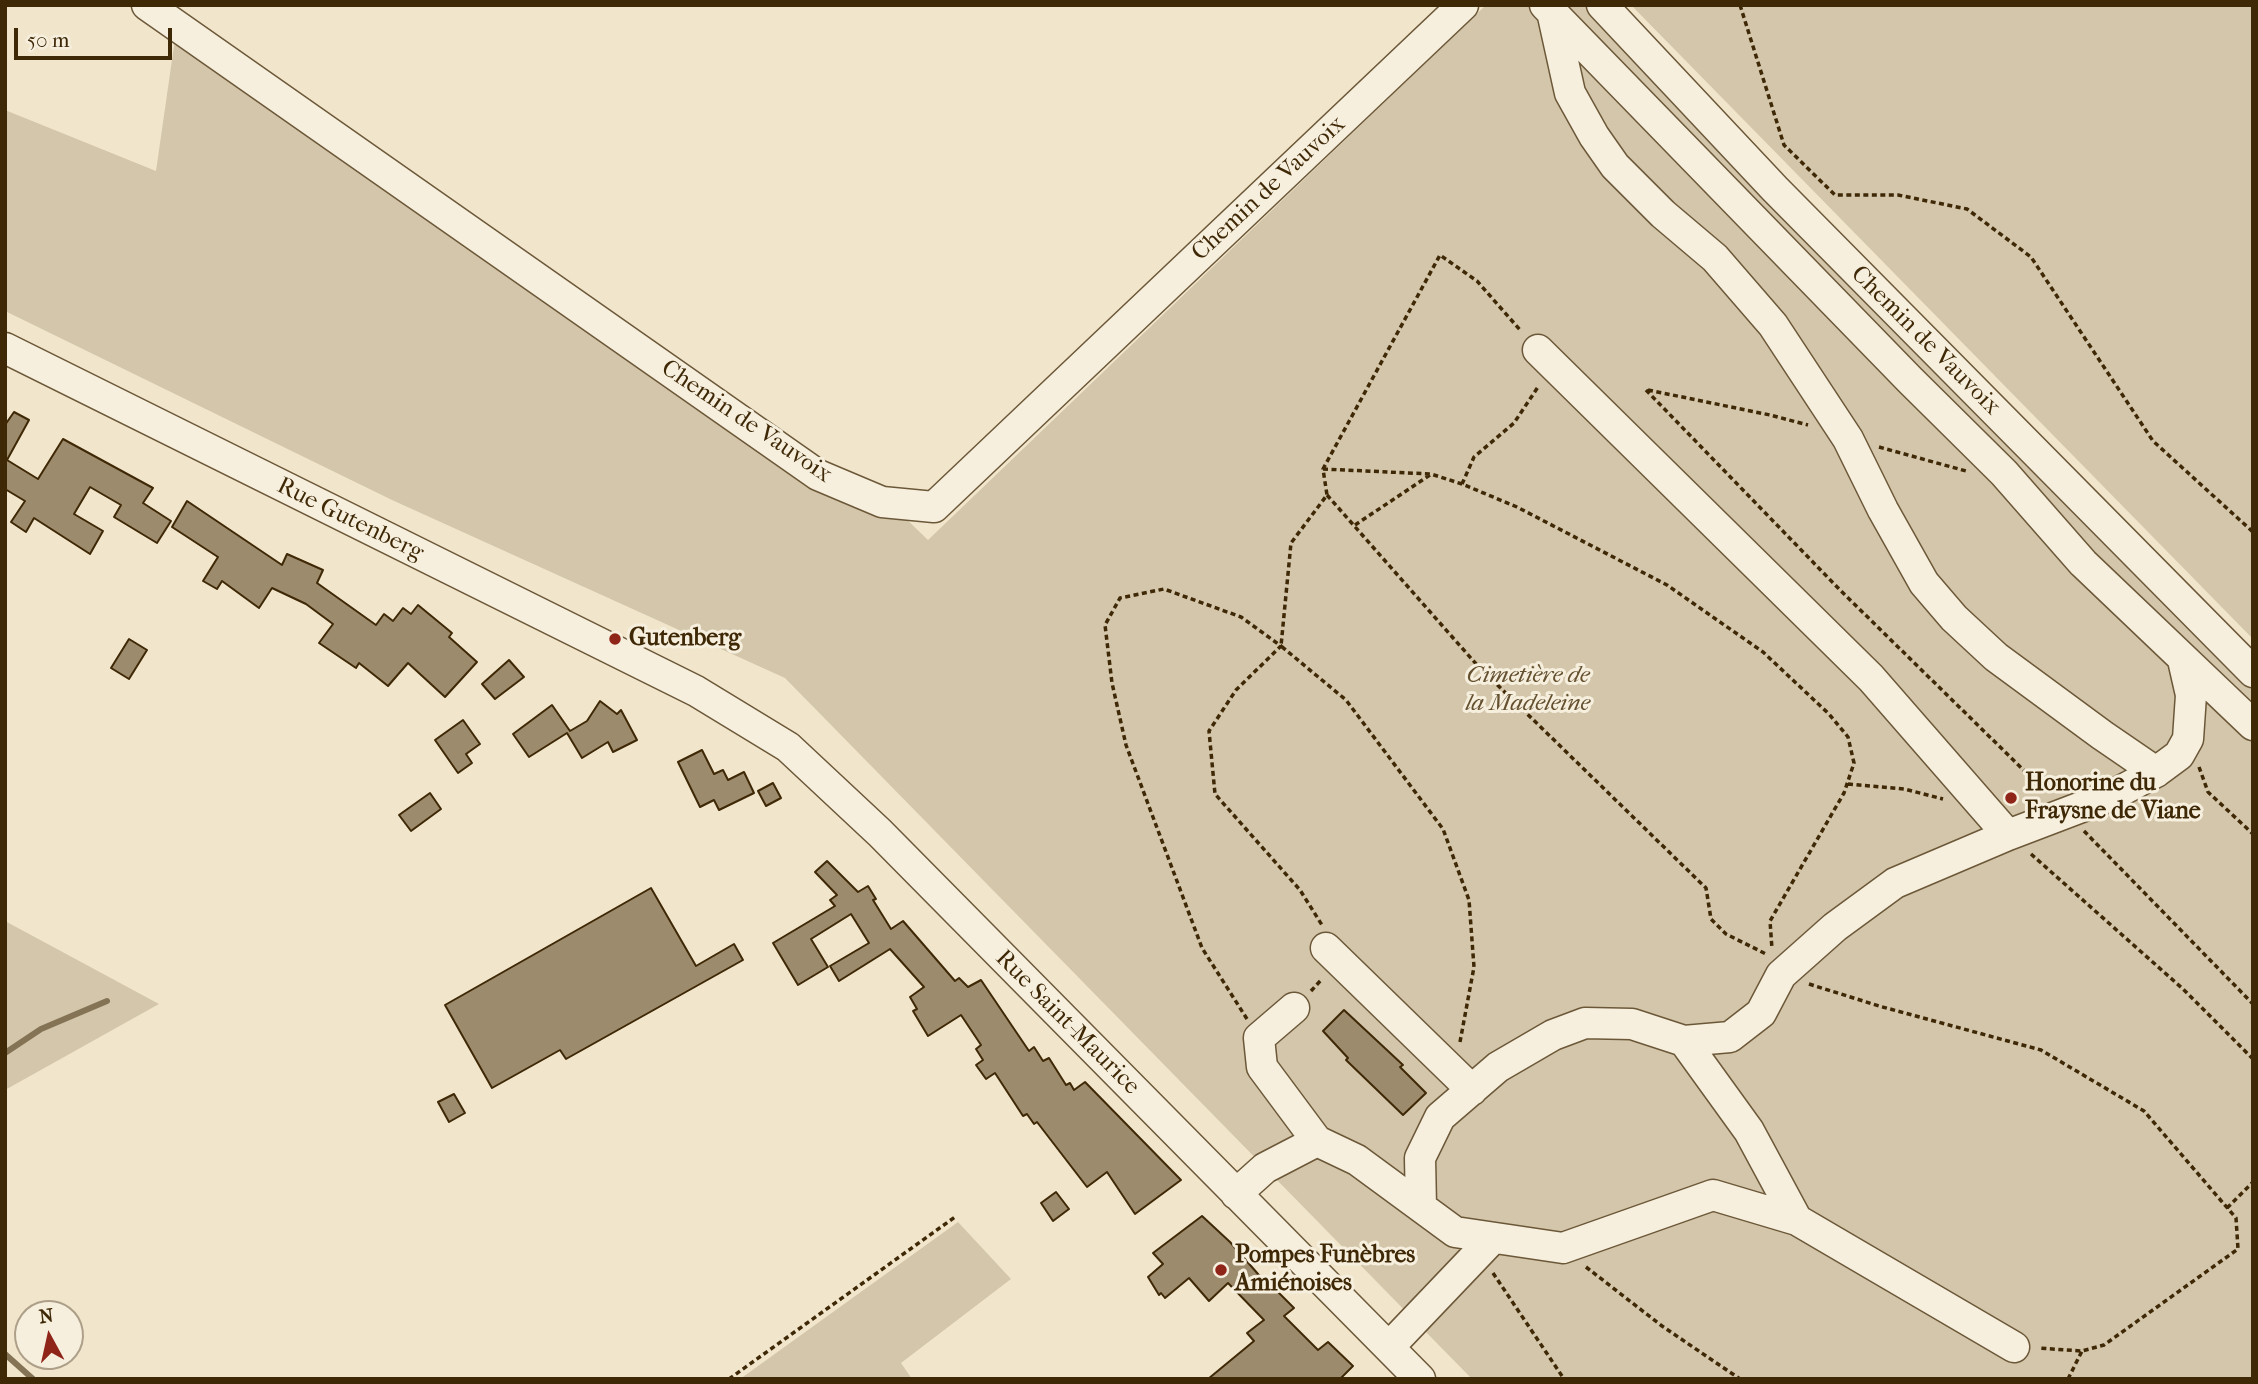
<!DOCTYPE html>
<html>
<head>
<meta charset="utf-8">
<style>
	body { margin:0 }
	#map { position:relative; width:2258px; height:1384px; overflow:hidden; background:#f1e6cc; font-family:"IM FELL French Canon",serif }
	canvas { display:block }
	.frame { position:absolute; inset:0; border:7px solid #3f2806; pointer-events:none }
	.north { position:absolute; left:14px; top:1300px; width:70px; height:70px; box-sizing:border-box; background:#f6efde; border:2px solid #ad9f88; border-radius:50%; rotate:352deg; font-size:19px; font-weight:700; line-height:28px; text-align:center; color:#3f2806 }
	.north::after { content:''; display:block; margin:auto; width:24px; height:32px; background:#8f2418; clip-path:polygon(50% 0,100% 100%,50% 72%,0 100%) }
	.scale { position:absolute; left:14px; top:28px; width:158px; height:32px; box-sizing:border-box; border:4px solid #3f2806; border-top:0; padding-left:9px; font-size:21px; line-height:24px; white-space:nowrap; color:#3f2806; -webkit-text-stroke:5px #f6efde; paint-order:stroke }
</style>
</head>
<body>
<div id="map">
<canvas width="2258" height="1384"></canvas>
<div class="frame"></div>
<div class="north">N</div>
<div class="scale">50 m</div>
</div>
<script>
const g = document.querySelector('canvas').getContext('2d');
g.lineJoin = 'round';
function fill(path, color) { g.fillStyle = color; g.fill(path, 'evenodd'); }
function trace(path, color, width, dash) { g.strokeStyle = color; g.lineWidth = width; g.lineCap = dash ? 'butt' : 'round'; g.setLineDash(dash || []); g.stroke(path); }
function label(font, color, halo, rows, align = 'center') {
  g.font = font + ' "IM FELL French Canon",serif'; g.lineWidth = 6; g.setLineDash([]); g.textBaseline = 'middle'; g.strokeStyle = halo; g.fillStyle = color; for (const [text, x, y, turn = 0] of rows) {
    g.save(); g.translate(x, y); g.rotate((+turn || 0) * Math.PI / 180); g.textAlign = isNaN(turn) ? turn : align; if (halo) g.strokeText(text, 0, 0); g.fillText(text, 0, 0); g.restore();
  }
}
fill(new Path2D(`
	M1486,5H1589L2253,684V1379H1472L785,678L392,500L5,311V110L156,171L175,39L900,513L928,540Z
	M1631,5H2253V639Z
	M5,921L159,1004L5,1090Z
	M958,1222L1011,1279L901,1363L912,1379H740Z`), '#d3c6aa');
trace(new Path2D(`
	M5,1053L41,1029L107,1001
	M5,1354L33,1379`), '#857355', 6);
const building = new Path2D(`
	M14,412L29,420L7,460L38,479L63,439L153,488L143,503L171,521L157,543L114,517L121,505L90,487L74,514L103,531L90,554L34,518L26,532L11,522L25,501L5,489V425Z
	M187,501L282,565L287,554L323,570L317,583L376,625L384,614L393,621L403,608L411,614L418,605L452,633L449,637L477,662L445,697L408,663L388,686L359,663L356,668L319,643L333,624L306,604L272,588L259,608L222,581L217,589L203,581L218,557L172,527Z
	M129,639L147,650L129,679L111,668Z
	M509,660L524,677L495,699L482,684Z
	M600,701L617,714L621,710L637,740L613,752L608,742L582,758L567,733L529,757L513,734L552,705L570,731L587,721Z
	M463,720L480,744L466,754L472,763L458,773L435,740Z
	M702,750L714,774L723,770L728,780L744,772L754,793L719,810L714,800L700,807L678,762Z
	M773,783L781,798L766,806L758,791Z
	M430,793L441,809L411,831L399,815Z
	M827,861L858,892L868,886L876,899L873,900L891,929L903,921L955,981L959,978L968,987L981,980L1029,1051L1034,1047L1043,1061L1049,1058L1066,1085L1070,1083L1074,1090L1085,1082L1181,1180L1135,1214L1107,1172L1087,1187L1037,1122L1034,1124L1027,1114L1023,1116L995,1073L986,1079L976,1065L983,1060L976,1049L981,1045L961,1015L928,1036L913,1011L917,1009L910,997L924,987L890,949L839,981L830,966L869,943L851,914L811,939L828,967L798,985L773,943L835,906L830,900L837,895L815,872Z
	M651,888L696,966L734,944L743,960L566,1059L560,1050L492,1088L445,1005Z
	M1344,1010L1403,1065L1400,1067L1426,1093L1403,1115L1346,1060L1348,1058L1323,1031Z
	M454,1094L465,1113L449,1122L438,1102Z
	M1056,1192L1069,1209L1053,1221L1041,1203Z
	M1202,1216L1230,1242L1265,1282L1266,1280L1294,1308L1284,1316L1318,1350L1328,1342L1353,1366L1340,1379H1208L1254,1341L1247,1333L1264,1320L1228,1283L1209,1301L1189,1278L1165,1298L1161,1293L1159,1295L1148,1277L1163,1264L1153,1253Z`);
fill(building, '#9c8b6d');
trace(building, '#3f2806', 2);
const minor = new Path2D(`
	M147,5L818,475L882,502L934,507L1463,5
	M1545,5L1910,380L2004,473L2083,563L2253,725
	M1602,5L1775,189L2253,672
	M1553,16L1570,93L1594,136L1615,166L1663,214L1715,258L1773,325L1848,439L1883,510L1924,583L1954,618L1996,657L2102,735L2156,772
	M5,348L696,691L788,747L880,833L1420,1379
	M1538,350L1871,678L2008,835
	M1326,948L1472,1090
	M1294,1008L1259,1038L1262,1067L1317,1141L1357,1160L1455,1232L1563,1248L1713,1195L1797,1220L2014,1347
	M1684,1041L1749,1131L1797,1220
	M1236,1194L1265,1168L1317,1141
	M1421,1207L1420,1158L1440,1117L1498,1067L1553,1035L1585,1023L1632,1024L1684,1041L1730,1037L1761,1013L1781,975L1835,927L1895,883L2008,835L2113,795L2156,772L2179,755L2188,739L2191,695L2183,660
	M1389,1347L1493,1238`);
trace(minor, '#6c5838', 33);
trace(new Path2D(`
	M1740,5L1784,145L1835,195H1898L1967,209L2031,257L2153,441L2253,532
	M1646,390L1841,591L2047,793
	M1648,390L1770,415L1808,425
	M1879,447L1966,471
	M1323,469L1431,474L1462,484L1517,507L1667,585L1763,652L1829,714L1848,737L1854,763L1844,793L1770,921L1772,949
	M1462,484L1474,457L1514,423L1538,387
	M1327,495L1477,665L1706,888L1711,919L1726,934L1768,955
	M1355,525L1430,475
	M2199,767L2208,792L2253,834
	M1848,784L1904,789L1943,799
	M2084,831L2253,1004
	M2031,854L2183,989L2253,1059
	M1809,984L1879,1006L2041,1050L2144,1111L2236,1218L2238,1249L2104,1345L2082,1351L2038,1348
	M1311,991L1322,979
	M1247,1019L1202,948L1126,745L1112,683L1105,625L1120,598L1164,589L1241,617L1281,646L1236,690L1209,731L1215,794L1300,890L1322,925
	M1460,1042L1474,967L1469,900L1443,829L1346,700L1281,646L1291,543L1327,495L1323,469L1440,255L1477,281L1521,331
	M2227,1208L2253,1182
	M1586,1267L1662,1326L1740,1379
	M1493,1273L1564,1379
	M729,1379L955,1217
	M2068,1379L2082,1351`), '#3f2806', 3.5, [5, 3.5]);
trace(minor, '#f6efde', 30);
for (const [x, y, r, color] of [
	[615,639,7,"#8f2418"],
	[2011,798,7,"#8f2418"],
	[1221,1270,7,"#8f2418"]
]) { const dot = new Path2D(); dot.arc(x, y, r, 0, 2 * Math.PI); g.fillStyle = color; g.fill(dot); trace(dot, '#f6efde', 2.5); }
label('24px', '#3f2806', '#f6efde', [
	["Chemin de Vauvoix",1269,189,-43],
	["Chemin de Vauvoix",1925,341,45],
	["Chemin de Vauvoix",746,422,34],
	["Rue Gutenberg",350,520,26],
	["Rue Saint-Maurice",1067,1023,45]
]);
label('bold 24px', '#3f2806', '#f6efde', [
	["Gutenberg",629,639],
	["Honorine du",2025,784],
	["Fraysne de Viane",2025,812],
	["Pompes Funèbres",1235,1256],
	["Amiénoises",1235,1284]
], 'left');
label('italic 24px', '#64502f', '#f6efde', [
	["Cimetière de",1528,676],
	["la Madeleine",1528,704]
]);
</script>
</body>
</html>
